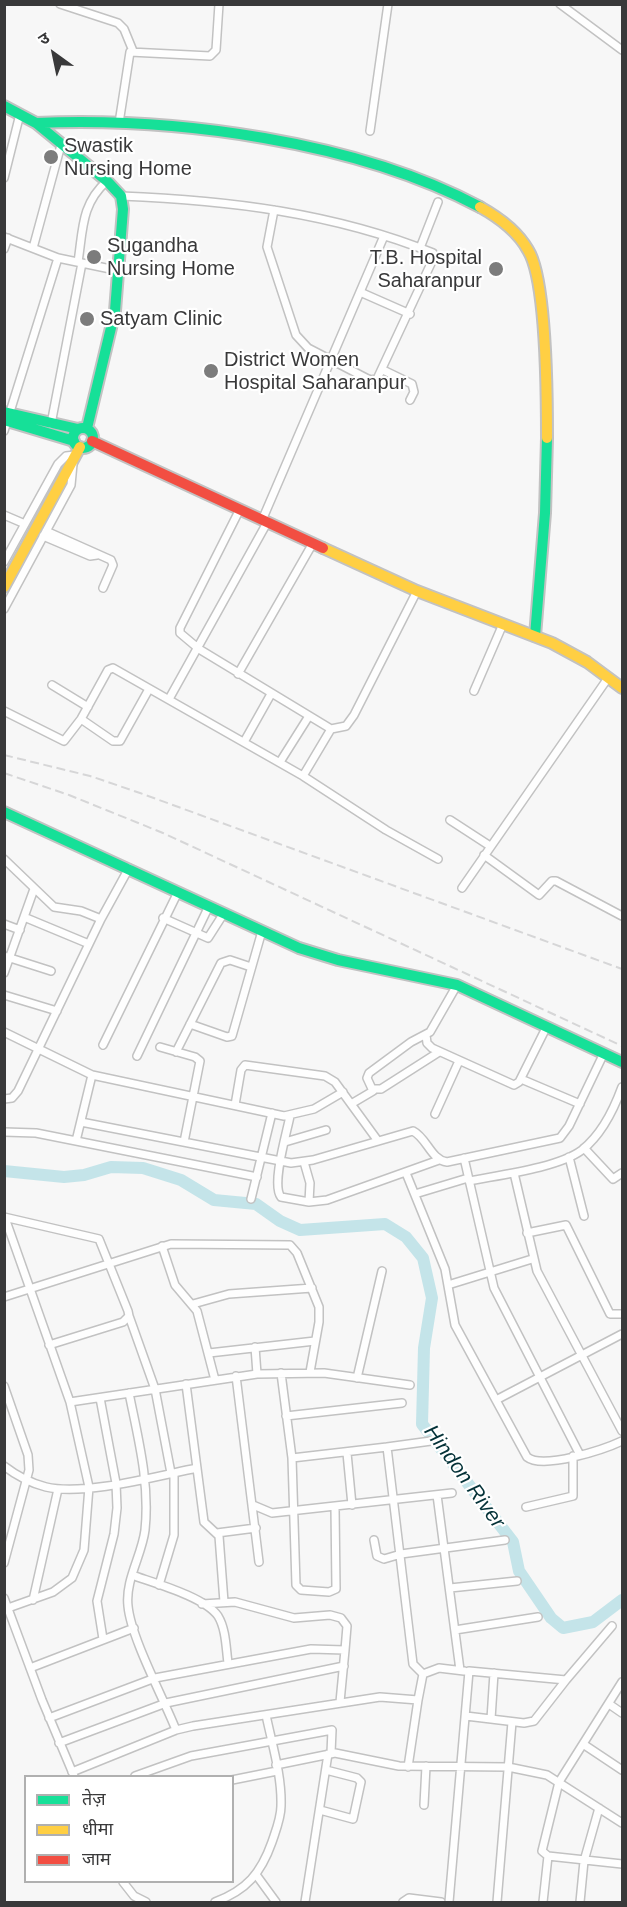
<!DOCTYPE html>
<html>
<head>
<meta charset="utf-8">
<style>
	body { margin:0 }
	#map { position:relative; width:627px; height:1907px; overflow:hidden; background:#f7f7f7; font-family:Arial,"Noto Sans Devanagari",sans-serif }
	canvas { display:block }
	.frame { position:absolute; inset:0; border:6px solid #39393a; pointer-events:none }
	.legend { position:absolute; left:24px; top:1775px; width:210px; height:108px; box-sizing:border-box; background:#fff; border:2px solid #b0b0b0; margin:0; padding:8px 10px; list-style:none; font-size:18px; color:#39393a }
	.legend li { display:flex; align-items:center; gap:12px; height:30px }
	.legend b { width:30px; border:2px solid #b0b0b0 }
	.north { position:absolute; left:24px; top:24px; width:60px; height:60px; -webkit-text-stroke:4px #fff; paint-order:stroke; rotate:327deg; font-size:16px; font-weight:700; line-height:24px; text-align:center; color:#39393a }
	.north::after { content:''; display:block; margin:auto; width:21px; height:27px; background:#39393a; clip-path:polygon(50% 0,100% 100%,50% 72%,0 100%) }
</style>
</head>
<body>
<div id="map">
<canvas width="627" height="1907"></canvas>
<div class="frame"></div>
<ul class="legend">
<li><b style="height:8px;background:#16e098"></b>तेज़</li>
<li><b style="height:8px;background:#ffcf43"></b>धीमा</li>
<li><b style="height:8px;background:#f24e42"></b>जाम</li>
</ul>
<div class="north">उ</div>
</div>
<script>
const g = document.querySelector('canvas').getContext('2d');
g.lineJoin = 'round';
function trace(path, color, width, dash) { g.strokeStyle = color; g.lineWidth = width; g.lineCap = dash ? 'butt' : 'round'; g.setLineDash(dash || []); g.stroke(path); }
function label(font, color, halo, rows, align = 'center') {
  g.font = font + ' Arial,sans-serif'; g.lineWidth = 4.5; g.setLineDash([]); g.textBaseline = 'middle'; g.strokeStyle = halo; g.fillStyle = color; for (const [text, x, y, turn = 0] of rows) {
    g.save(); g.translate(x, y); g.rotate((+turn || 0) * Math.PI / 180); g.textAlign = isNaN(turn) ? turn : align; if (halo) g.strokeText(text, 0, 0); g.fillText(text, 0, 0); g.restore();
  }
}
trace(new Path2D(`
	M4,1171L64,1177L84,1175L111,1167L143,1168L181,1180L214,1200L256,1204L280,1221L300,1230L385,1224L406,1237L423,1258L432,1298L424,1348L422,1424L513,1542L519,1571L551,1618L563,1628L593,1622L622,1600`), '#c4e4e9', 12);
const street = new Path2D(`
	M60,4L118,23L124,29L133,51
	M560,4L622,50
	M119,123L130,52L210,56L216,50L219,4
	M370,131L388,4
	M4,178L20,114
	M121,196C227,200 334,213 433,253L434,257L377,379L370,380L308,348L296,335L267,247L274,210
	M4,237L58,258L120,271
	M33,248L61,145
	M420,248L438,202
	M4,249L8,238
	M78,262C83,230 81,204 107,181
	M360,292L410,314
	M383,370L412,384L414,392L410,400
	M51,424L82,263
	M4,431L58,258
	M240,509L180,628V633L199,649L331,729L346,726L354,715L417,591
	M4,515L25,524
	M263,518L384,236
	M46,531L111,560L113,565L103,588
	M43,536L90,556L97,555
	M4,562L58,464L66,456L75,455
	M4,609L71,485L73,464
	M238,674L313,543
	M52,685L88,707
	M474,691L503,624
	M169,699L268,521
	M4,711L64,741L81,719L108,670L113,668L303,776L386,830L438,859
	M81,719L113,741H120L149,689
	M244,742L271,694
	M280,762L309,716
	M303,776L331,729
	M450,820L490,846
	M484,855L539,895L552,881H556L622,916
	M4,859L54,907L81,911L101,919
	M462,888L608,678
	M24,917L89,944
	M163,918L208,938L224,913
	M4,924L20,930
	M4,956L51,971
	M4,973L34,889
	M4,995L57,1011
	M190,1024L227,1037L232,1036L262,931
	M4,1032L92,1075L284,1116L314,1109L343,1092
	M426,1035L427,1043L432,1048L514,1085L519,1082L546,1028
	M103,1045L178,892
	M160,1047L195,1057L200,1061L184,1142
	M176,1052L221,963L230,960L251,967
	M137,1056L209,906
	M521,1079L580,1104
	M374,1089H381L439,1052
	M4,1099L12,1098L18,1091L101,919L129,868
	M351,1104L373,1091L367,1078L369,1073L411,1042L430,1032L457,985
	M235,1105L241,1070L245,1065L325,1076L335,1082L378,1141
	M435,1114L459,1061
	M290,1116C287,1132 271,1185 281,1197L309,1202L327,1200L439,1160
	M81,1122L291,1163L313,1160L413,1131C427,1138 431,1160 447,1162L560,1138L569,1126L604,1053
	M4,1132L36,1133L257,1177
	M76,1141L92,1075
	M285,1142L326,1130
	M584,1148L613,1179L622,1173
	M569,1157L584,1216
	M464,1158L494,1288L580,1455
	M304,1162L310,1183L309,1202
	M406,1173L445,1269L455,1325L527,1457C543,1470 605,1449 622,1441
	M514,1173L537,1271L622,1431
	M469,1181C499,1175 558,1168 582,1150C601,1135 614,1109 622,1087
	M415,1194L468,1178
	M251,1199L272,1113
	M4,1217L99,1239L128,1311L129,1316L123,1322L49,1345
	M5,1218L70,1402L89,1487L84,1550L72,1578L53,1592L8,1608
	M527,1233L566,1225L610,1314H622
	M162,1246L175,1285L197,1311L215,1380
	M448,1285L532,1259
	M4,1297L171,1244L290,1245L297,1253L319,1307V1322L310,1372
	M193,1304L229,1294L312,1288
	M129,1316L155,1389L171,1473
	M255,1347L257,1374
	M209,1353L315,1341
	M281,1373L292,1458L296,1585L301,1590L329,1592L336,1589L335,1507
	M236,1376L259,1562
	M357,1378L382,1271
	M186,1384L204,1522L219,1536L224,1602
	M4,1386L28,1455L29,1470L4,1563
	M129,1393C138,1438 150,1483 145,1530C142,1555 125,1580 128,1606C131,1638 163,1697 176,1730
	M100,1398L116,1483L117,1508L114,1534L97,1601L103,1639
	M496,1400L622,1334
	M70,1402L257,1374L324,1373L410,1385
	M286,1416L402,1403
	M387,1447L431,1441
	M347,1453L352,1505
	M292,1458L387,1447L413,1664L423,1674
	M4,1466C17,1476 30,1483 46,1487C85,1496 157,1476 197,1468
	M437,1495L460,1670
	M253,1505L272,1513L452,1493
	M526,1507L573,1496V1456
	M217,1533L256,1528
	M374,1540L377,1556L384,1559L401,1554L505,1540
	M132,1575C154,1583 205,1597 218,1616C226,1629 226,1648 228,1663
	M159,1585L174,1535V1473
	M450,1588L517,1581
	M4,1598L42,1700L74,1776
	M33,1600L58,1489
	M455,1630L538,1617
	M30,1668L134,1628
	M622,1682L559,1782L542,1851L548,1856L622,1864
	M418,1700L423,1674L439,1668L464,1671
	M340,1702L345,1650
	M609,1704L622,1713
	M466,1716L524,1723L534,1721L566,1680
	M49,1718L155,1678L311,1649L345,1650L347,1626L341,1618L330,1615L294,1618L235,1602L202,1604
	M491,1719L494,1673
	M59,1743L166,1703L344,1666
	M583,1744L622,1770
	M276,1765L335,1753L399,1766L508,1767L547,1775L622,1823
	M72,1772L176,1730L193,1726L380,1697L418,1700L408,1767
	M135,1776L191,1756L332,1730L331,1753
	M232,1780L277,1771
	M424,1805L426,1766
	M320,1810L353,1819L361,1782L357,1778L326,1770
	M257,1876L276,1902
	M123,1882L134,1896L146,1902
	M215,1902C247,1890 261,1873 272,1842C276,1830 281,1818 281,1806C282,1776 272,1744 266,1715
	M305,1902L328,1754
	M403,1902L409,1898L441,1902
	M449,1902L469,1671L566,1680L612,1626
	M497,1902L512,1722
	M543,1902L548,1856
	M580,1902L584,1861L599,1808`);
const fast = new Path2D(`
	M4,106L36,123L108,182L121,196L123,209L115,311L87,428
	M36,123C176,117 356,141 480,207
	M4,412L78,429
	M4,420L74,441
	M73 438a10 10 0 1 1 20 0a10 10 0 1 1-20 0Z
	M535,636L545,513L547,438
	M4,812L299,948L338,960L457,985L622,1062`);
const slow = new Path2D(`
	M480,207C498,217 518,232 528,250C547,280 547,399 547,438
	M323,548L417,591L552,643L587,662L622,688
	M4,587L80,447`);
const jam = new Path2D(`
	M92,441L323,548`);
trace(street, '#c2c2c2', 10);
trace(fast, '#c2c2c2', 14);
trace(slow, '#c2c2c2', 14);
trace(jam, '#c2c2c2', 14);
trace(street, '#fefefe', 7);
trace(fast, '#16e098', 10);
trace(slow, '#ffcf43', 10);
trace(jam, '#f24e42', 10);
trace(new Path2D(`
	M4,755L90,776L140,793L622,969
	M4,773L69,795L163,833L622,1046`), '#d6d6d7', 2, [9, 4.5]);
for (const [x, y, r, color] of [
	[51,157,8,"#7c7c7c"],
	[94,257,8,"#7c7c7c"],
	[496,269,8,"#7c7c7c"],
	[87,319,8,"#7c7c7c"],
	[211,371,8,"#7c7c7c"]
]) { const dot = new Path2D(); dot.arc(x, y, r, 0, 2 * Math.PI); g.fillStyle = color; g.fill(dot); trace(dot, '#fff', 2); }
label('20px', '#39393a', '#fff', [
	["Swastik",64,146],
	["Nursing Home",64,169],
	["Sugandha",107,246],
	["Nursing Home",107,269],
	["T.B. Hospital",482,258,"right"],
	["Saharanpur",482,281,"right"],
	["Satyam Clinic",100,319],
	["District Women",224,360],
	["Hospital Saharanpur",224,383]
], 'left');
label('italic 21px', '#043238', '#fff', [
	["Hindon River",464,1477,54]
]);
</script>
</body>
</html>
